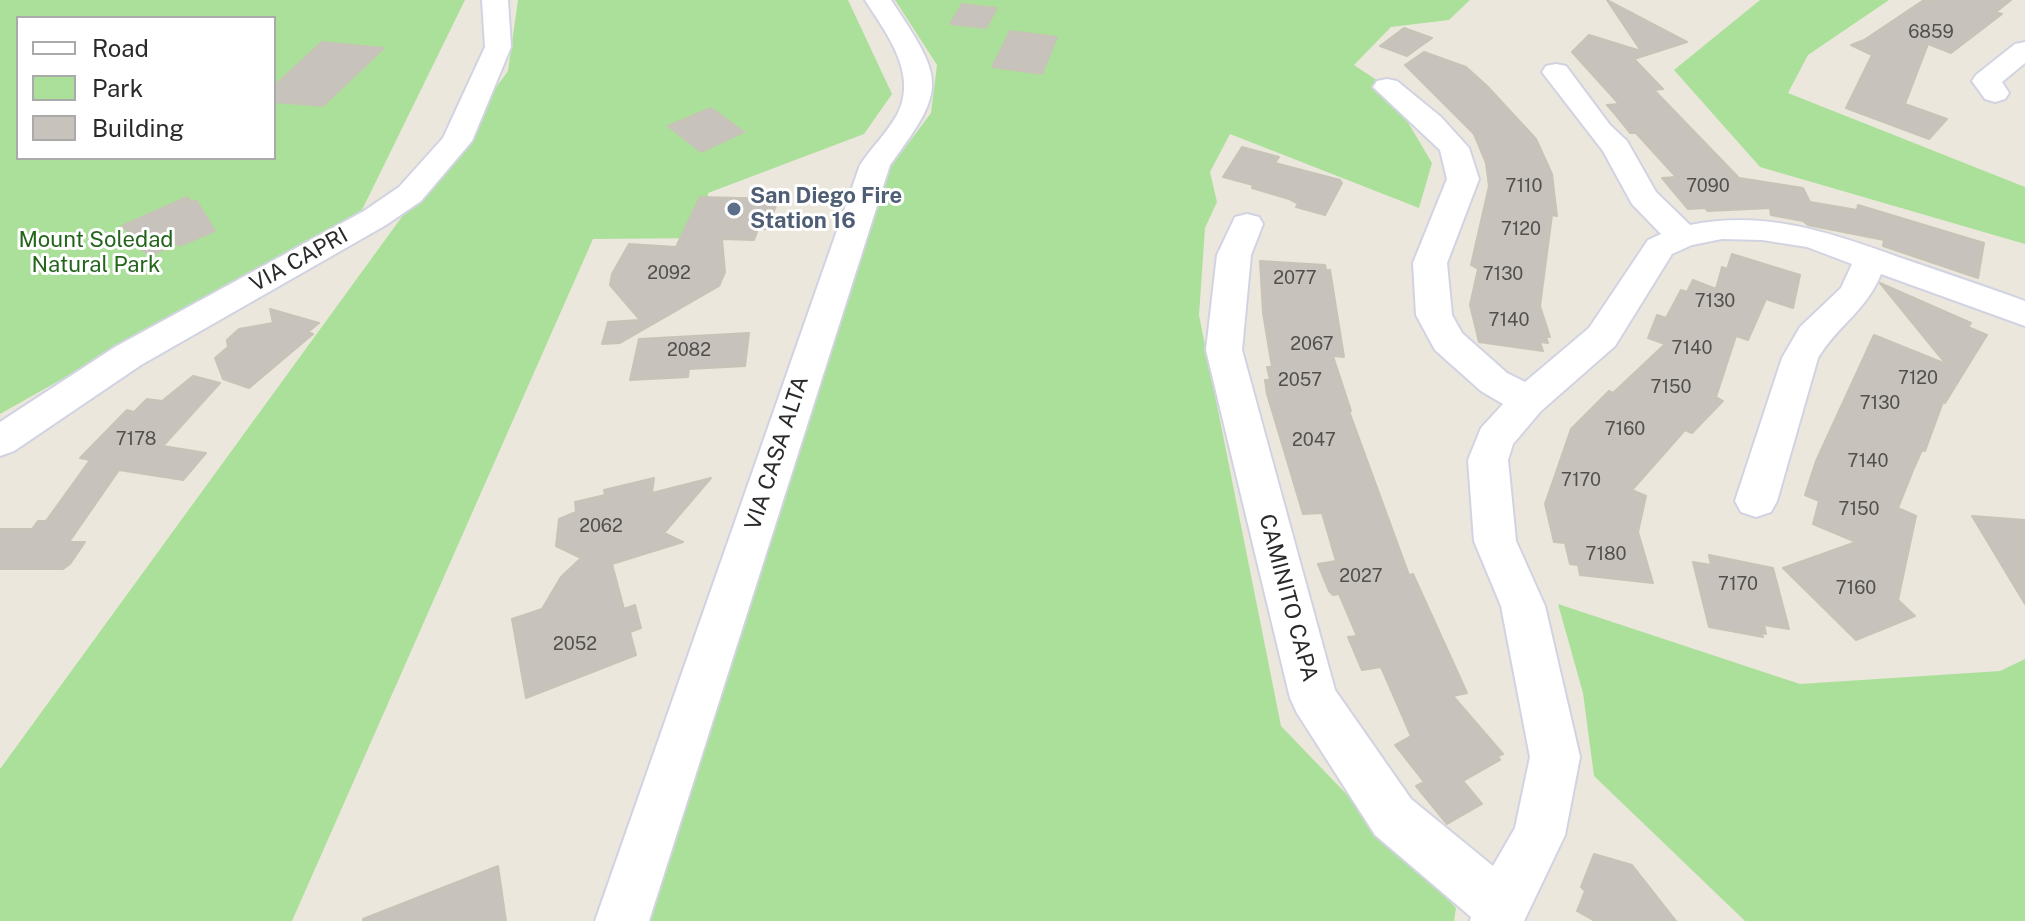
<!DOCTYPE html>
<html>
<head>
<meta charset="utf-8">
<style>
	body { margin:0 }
	#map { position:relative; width:2025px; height:921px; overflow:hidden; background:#ece7dc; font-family:"Public Sans",sans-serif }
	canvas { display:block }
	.legend { position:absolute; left:16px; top:16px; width:260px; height:144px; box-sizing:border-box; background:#fff; border:2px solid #aaa; margin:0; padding:10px 14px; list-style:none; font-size:24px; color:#2a2a2a }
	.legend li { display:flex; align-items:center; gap:16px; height:40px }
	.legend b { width:40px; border:2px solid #aaa }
</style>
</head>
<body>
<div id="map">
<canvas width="2025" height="921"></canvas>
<ul class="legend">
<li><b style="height:10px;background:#fff"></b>Road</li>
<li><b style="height:22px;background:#abe09b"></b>Park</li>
<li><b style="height:22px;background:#c7c3bc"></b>Building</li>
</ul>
</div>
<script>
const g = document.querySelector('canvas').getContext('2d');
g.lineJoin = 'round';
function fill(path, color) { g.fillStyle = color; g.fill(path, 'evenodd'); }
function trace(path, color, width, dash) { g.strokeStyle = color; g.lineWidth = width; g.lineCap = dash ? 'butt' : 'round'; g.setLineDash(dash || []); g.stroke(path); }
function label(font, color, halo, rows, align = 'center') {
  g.font = font + ' "Public Sans",sans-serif'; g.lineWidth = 6; g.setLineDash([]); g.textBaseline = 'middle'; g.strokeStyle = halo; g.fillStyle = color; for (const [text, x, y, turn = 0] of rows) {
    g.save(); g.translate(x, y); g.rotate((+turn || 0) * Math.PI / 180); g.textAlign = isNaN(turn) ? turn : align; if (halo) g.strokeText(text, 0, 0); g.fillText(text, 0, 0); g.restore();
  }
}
fill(new Path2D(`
	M0,0H465L362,210L0,414ZM18,18H274V158H18Z
	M518,0H848L892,94L864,134L708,193L707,238L593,239L292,921H0V769L508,71Z
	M895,0H1470L1449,20L1391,27L1354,65L1387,87L1432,163L1419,208L1230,134L1210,172L1217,202L1205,228L1199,315L1281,726L1456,908L1454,921H617L878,184L931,113L937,65Z
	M1760,0H1889L1808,55L1788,93L2025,187V244L1760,167L1674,70Z
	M1558,604L1800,684L2000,671L2025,659V921H1745L1594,776L1583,693Z`), '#abe09b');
const building = new Path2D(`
	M1607,0L1687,42L1634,59L1663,89L1654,90L1739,178L1803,188L1810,202L1857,210L1858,205L1984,243L1978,278L1883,246L1884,240L1808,225L1803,221L1771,215L1770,208L1708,211L1705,208L1688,209L1662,178L1676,177L1636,133H1630L1614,113L1607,105L1619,104L1572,52L1589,35L1641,51Z
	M1924,0H2011L1996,12L2002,14L1951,53L1928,44L1905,104L1947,119L1929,139L1846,108L1872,55L1851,45L1864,40Z
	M962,4L997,8L986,28L950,24Z
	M1404,28L1432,38L1407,56L1380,46Z
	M1010,31L1057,37L1042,74L992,67Z
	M322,42L384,48L323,106L274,102V86Z
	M1424,52L1466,67L1487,86L1536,139L1552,174L1557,216L1552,215L1540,306L1550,337H1546L1548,343L1540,342L1543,351L1479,342L1470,305L1478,269L1471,265L1489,186L1486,163L1474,134L1405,65Z
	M711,108L744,132L701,152L668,126Z
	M1242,147L1279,157L1275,163L1340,180L1342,183L1325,215L1296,207L1298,204L1289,199L1252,188L1253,185L1223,177Z
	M187,197L192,202L196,200L215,231L179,246L176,243L151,256L127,240L135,237L122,226Z
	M700,197L778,199L768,229H758L754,240L722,239L725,272L719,286L620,343L602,344L608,322L640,320L610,285L612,274L629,244L676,247Z
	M1732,254L1800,275L1793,308L1766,299L1748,340L1736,336L1716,397L1723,401L1692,433L1685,430L1632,490L1646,496L1638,532L1653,583L1580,575L1578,565L1570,564L1565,543L1554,542L1545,504L1571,429L1609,391L1613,393L1665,344L1648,338L1657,315L1666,318L1681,290L1687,292L1693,280L1716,289L1722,267L1727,269Z
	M1260,261L1325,265L1326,270H1330L1344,357L1333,356L1351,411H1349L1409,575L1413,574L1467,693L1453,696L1503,754L1498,756L1500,760L1463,781L1482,804L1447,824L1416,786L1424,782L1395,745L1411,736L1381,667L1362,670L1348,637L1357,636L1339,594L1333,595L1329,591L1318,564L1336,561L1322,513L1303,514L1267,394L1265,380H1270L1267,367H1272L1263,313Z
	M1880,283L1971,323L1968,327L1987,335L1945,403L1943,402L1925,451L1922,450L1914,468L1898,508L1916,516L1898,600L1915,616L1856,640L1783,568L1856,542L1813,524L1819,501L1805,495L1816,461L1874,335L1946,364Z
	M270,309L319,323L308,332L313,334L249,388L223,379L215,358L228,347L227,340L239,329L273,323Z
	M749,333L745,366L689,369L688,377L630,380L639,339Z
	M193,376L220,383L163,446L206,453L183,480L119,470L69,542H85L70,564L63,569H0V529H32L38,521H46L90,460L80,458L127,410L134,412L147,399L162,401Z
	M654,478L652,493L711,478L664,533L683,542L612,564L624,609L635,605L641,628L630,632L636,655L526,698L512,619L542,609L561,577L581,558L556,546L559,519L576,512L575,502L605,495L604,490Z
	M1972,516L2025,520V604Z
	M1709,555L1773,568L1789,629L1764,625L1766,634L1761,633L1763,637L1709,627L1693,562L1711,565Z
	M1594,854L1632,865L1676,921H1595L1577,911L1585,891L1581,887Z
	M498,866L506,921H363V919Z`);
fill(building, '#c7c3bc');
trace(building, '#c7c3b6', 2);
const minor = new Path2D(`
	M482,0H508L511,47L472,141L421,201L386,225L141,365L14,451L0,456V422L115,347L364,211L399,187L443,138L485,47Z
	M865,0H891C944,80 948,87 890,165L649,921H595L860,165C871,148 887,133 897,115C919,74 886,33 865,0Z
	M2025,42V63L2002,82L2009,93L2005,99L1995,102L1985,99L1972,81L1976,75L2015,44Z
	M1556,64L1566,66L1610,125L1627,141L1656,192L1690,225C1764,210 1829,232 1898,257C1940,271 1983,286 2025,301V326L1881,274C1866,311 1837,326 1818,358L1777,501L1771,512L1756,517L1741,512L1735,501L1782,358L1800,327L1841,288L1852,264L1807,247L1762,240L1722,239L1692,245L1672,254L1615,346L1541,411L1513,444L1508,460L1516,541L1545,606L1580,757L1565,835L1524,921H1470L1471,917L1375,835L1297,713L1290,698L1206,350L1217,255L1235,217L1247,214L1259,217L1263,224L1251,255L1242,350L1335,690L1411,799L1493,866L1515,828L1530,757L1501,606L1474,541L1468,460L1481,428L1503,404L1481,391L1435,350L1416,315L1413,263L1447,179L1440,150L1373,87L1377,81L1387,79L1397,81L1441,117L1469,148L1479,179L1447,263L1452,315L1462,333L1507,373L1525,382L1589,328L1648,240L1661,234L1632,204L1603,151L1542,72L1546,66Z`);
trace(minor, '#d2d3e2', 4);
fill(minor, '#fff');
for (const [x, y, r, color] of [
	[734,209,8,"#5c6f8a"]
]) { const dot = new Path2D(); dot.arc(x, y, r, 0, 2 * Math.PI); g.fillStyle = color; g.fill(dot); trace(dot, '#fff', 3); }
label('18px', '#51504e', null, [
	["6859",1931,32],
	["7110",1524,186],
	["7090",1708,186],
	["7120",1521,229],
	["2092",669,273],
	["7130",1503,274],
	["2077",1295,278],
	["7130",1715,301],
	["7140",1509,320],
	["2067",1312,344],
	["7140",1692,348],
	["2082",689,350],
	["7120",1918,378],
	["2057",1300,380],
	["7150",1671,387],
	["7130",1880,403],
	["7160",1625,429],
	["7178",136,439],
	["2047",1314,440],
	["7140",1868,461],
	["7170",1581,480],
	["7150",1859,509],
	["2062",601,526],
	["7180",1606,554],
	["2027",1361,576],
	["7170",1738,584],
	["7160",1856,588],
	["2052",575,644]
]);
label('bold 22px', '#4e5e75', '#fff', [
	["San Diego Fire",750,196],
	["Station 16",750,221]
], 'left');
label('22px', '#24651c', '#fff', [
	["Mount Soledad",96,240],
	["Natural Park",96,265]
]);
label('22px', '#2a2a2a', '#fff', [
	["VIA CAPRI",299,260,-29],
	["VIA CASA ALTA",777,453,-72],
	["CAMINITO CAPA",1288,598,75]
]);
</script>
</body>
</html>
